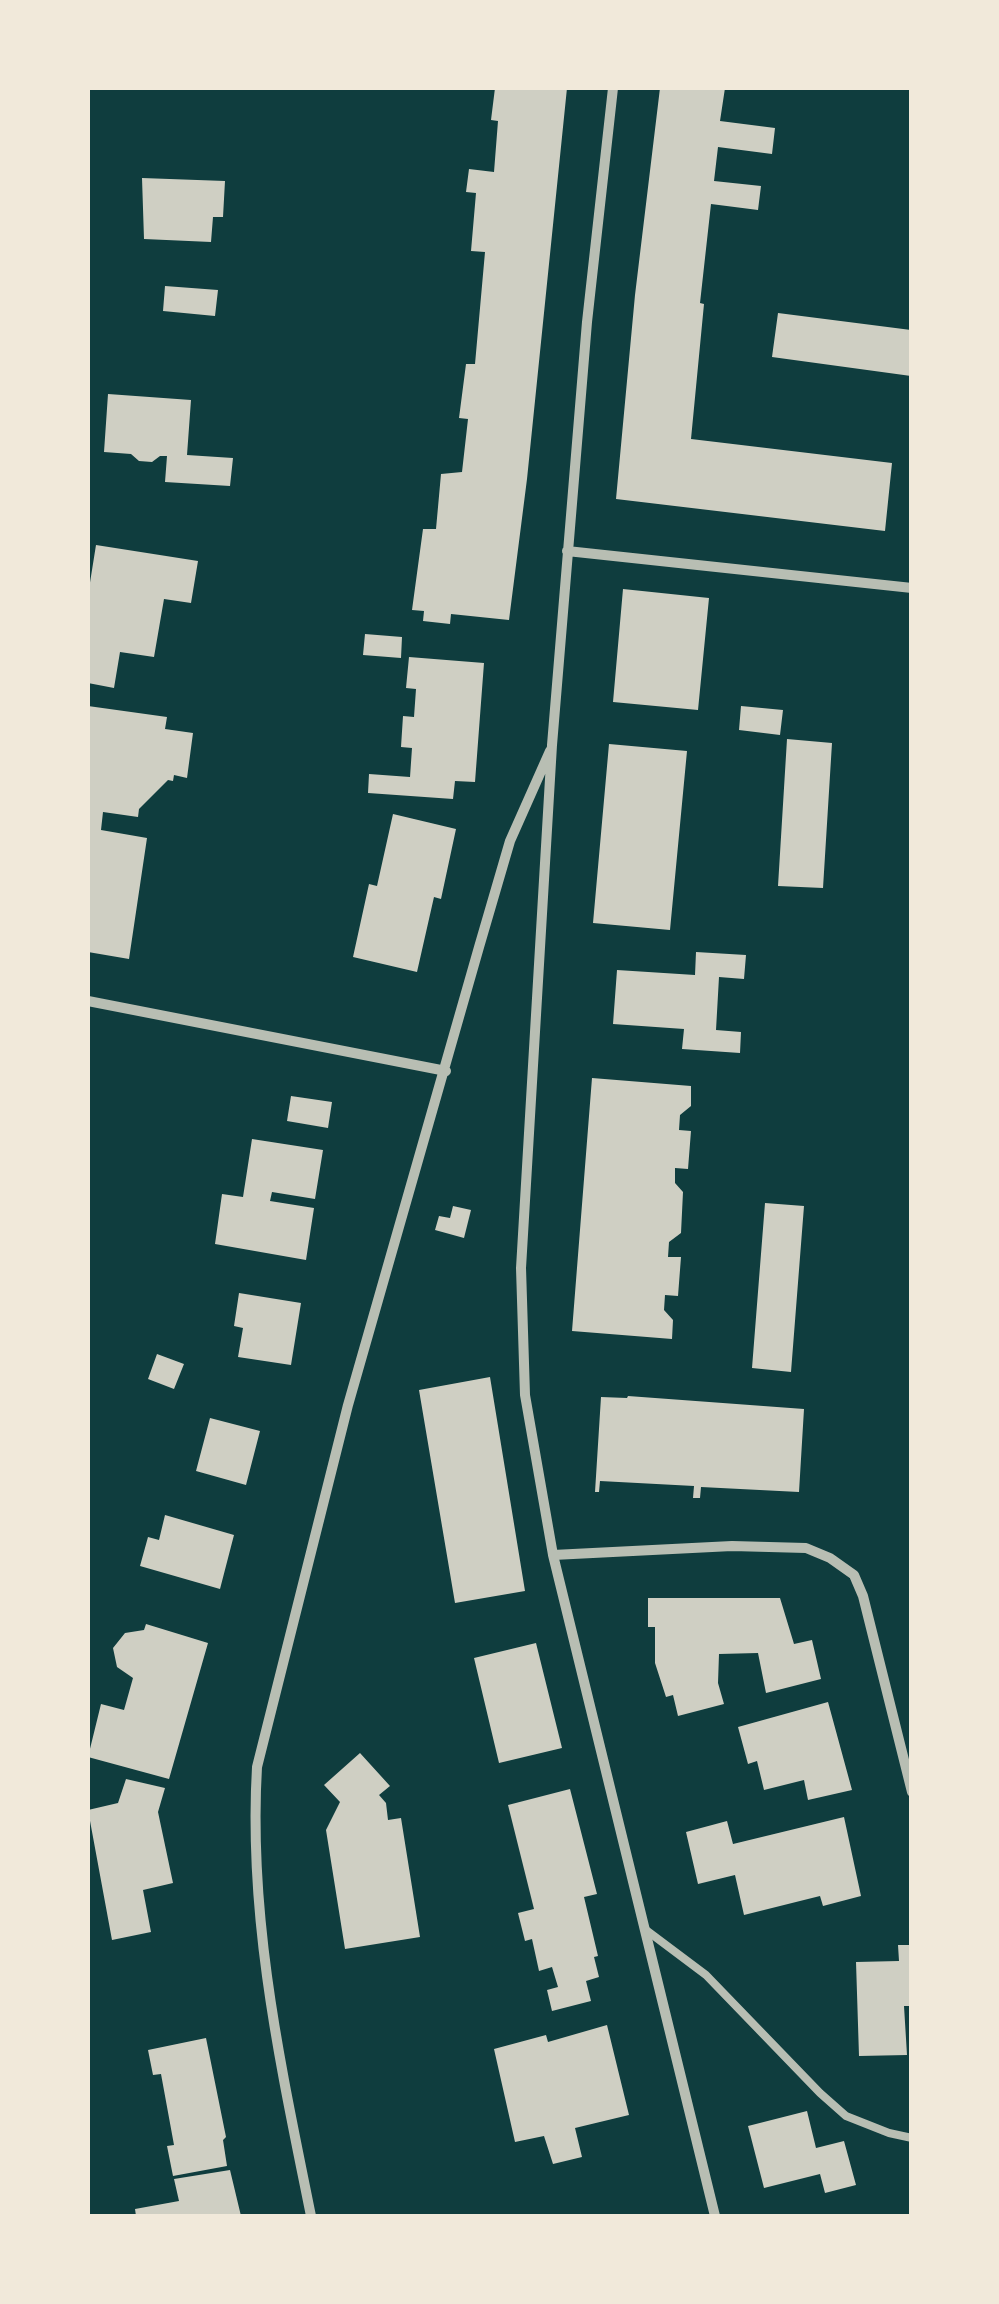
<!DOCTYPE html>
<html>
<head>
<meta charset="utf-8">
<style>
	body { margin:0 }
	#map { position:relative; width:999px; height:2304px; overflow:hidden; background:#0f3d3e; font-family:Montserrat,sans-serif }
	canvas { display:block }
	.frame { position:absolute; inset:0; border:90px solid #f1e9da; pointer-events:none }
</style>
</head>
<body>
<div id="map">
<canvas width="999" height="2304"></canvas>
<div class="frame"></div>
</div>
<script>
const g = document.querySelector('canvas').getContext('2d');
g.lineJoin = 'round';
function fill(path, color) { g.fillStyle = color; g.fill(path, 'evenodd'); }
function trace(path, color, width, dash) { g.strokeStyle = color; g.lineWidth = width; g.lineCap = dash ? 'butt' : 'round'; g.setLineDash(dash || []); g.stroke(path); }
fill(new Path2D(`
	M495,88H567L527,479L509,620L451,614L450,624L423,621L424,611L412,610L423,529H436L441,474L462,472L468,419L459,418L466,364H475L485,252L471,251L476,193L466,192L469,169L494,172L498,121L491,120Z
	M660,88H725L720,121L775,128L772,154L718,147L714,181L761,186L758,210L711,204L700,303L704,304L691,439L892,463L885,531L616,499L635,295Z
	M142,178L225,181L223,217H213L211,242L144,239Z
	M165,286L218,290L215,316L163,311Z
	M778,313L911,330V376L772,357Z
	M108,394L191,400L187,455L233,458L230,486L165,482L167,456H160L152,462L139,461L131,454L104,452Z
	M96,545L198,561L191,603L164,599L154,657L120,652L114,688L88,683V595Z
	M623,589L709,598L698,710L613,702Z
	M365,634L402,637L401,658L363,655Z
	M409,657L484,663L475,782L455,781L453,799L368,793L369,774L410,777L412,748L401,747L403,716L414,717L416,689L406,688Z
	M88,706L167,717L165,729L193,733L187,778L174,775L173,781L168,780L139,809L138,817L103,812L101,830L147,838L129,959L88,952Z
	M741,706L783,710L780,735L739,730Z
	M787,739L832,743L823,888L778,886Z
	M609,744L687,751L670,930L593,923Z
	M393,814L456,829L441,899L434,897L417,972L353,957L369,884L377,886Z
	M696,952L746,955L744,979L719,977L716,1030L741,1032L740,1053L682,1049L684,1029L613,1024L617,970L695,975Z
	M592,1078L691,1086V1106L680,1115L679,1130L691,1131L688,1169L675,1168V1183L683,1192L681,1233L669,1242L668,1257H681L678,1296L665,1295L664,1310L673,1320L672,1339L572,1331Z
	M291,1096L332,1102L328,1128L287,1121Z
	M252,1139L323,1150L315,1199L272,1192L270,1201L314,1208L306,1260L215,1244L222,1194L243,1197Z
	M765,1203L804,1206L791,1372L752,1368Z
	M453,1206L471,1210L464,1238L435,1230L439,1216L450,1218Z
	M239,1293L301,1303L291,1365L238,1357L243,1328L234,1326Z
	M157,1354L184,1364L174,1389L148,1379Z
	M490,1377L525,1591L455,1603L419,1390Z
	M628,1396L804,1409L799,1492L701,1487L700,1498H693L694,1486L600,1481L599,1492H595L601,1397L627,1398Z
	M210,1418L260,1431L246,1485L196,1471Z
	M165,1515L234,1535L220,1589L140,1566L148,1537L159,1540Z
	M648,1598H780L794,1644L812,1640L821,1679L766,1693L758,1653L719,1654L718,1683L724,1704L678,1716L673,1695L666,1697L655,1663V1627H648Z
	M146,1624L208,1643L169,1779L88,1757L101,1704L124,1710L133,1678L117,1667L113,1648L125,1633L144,1630Z
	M536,1643L562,1748L499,1763L474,1658Z
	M828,1702L852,1790L808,1800L804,1780L764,1790L757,1761L748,1764L738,1727Z
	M360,1753L390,1786L379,1795L386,1803L388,1820L401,1818L420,1937L345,1949L326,1830L340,1802L324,1785Z
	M126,1779L165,1788L158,1812L173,1883L143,1890L151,1932L112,1940L88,1810L118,1803Z
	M570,1789L597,1894L584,1897L598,1956L594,1957L599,1977L586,1981L591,2001L552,2011L547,1990L558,1987L552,1967L539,1971L532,1939L525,1941L518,1913L534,1909L508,1805Z
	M844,1817L861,1896L823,1906L820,1896L744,1915L735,1875L698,1884L686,1832L727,1821L733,1844Z
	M898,1945H911V2006H904L907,2055L859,2056L856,1962L899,1961Z
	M607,2025L629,2115L575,2128L582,2157L553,2164L544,2136L515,2142L494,2049L546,2035L548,2042Z
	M206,2038L226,2137L223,2140L227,2166L173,2176L167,2146L174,2145L161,2074L153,2075L148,2050Z
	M807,2111L816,2148L844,2141L856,2185L825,2193L820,2174L764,2188L748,2126Z
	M230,2170L241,2216H136L135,2209L179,2201L174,2179Z`), '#cfcfc3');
trace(new Path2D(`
	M646,1930L706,1975L820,2093L846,2116L889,2133L912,2138`), '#b8beb3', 8);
trace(new Path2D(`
	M613,88L587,322L552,745L521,1268L525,1395L553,1555L715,2216
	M567,551L912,588
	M88,1001L446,1071
	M553,1555L732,1546L806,1548L830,1558L854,1575L863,1596L912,1792
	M311,2216C281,2067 248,1920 257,1767L348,1405L479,947L510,841L550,751`), '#b8beb3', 10);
</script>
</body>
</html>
